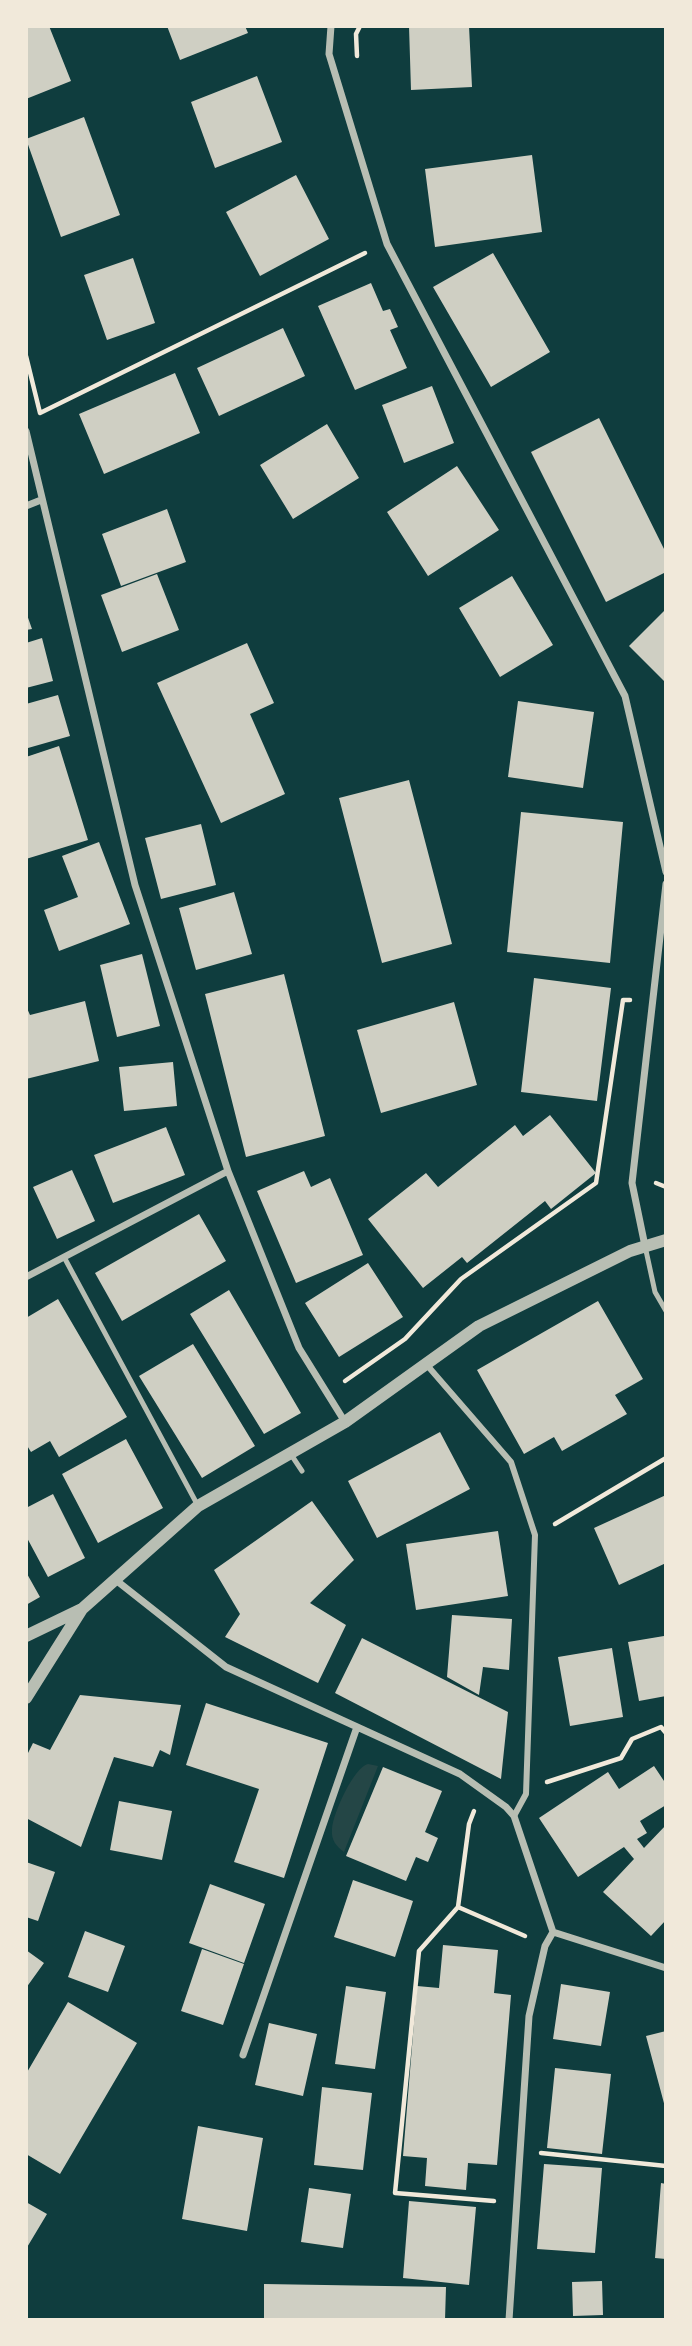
<!DOCTYPE html>
<html>
<head>
<meta charset="utf-8">
<style>
	body { margin:0 }
	#map { position:relative; width:692px; height:2346px; overflow:hidden; background:#0f3d3e; font-family:Rubik,sans-serif }
	canvas { display:block }
	.frame { position:absolute; inset:0; border:28px solid #f1e9da; pointer-events:none }
</style>
</head>
<body>
<div id="map">
<canvas width="692" height="2346"></canvas>
<div class="frame"></div>
</div>
<script>
const g = document.querySelector('canvas').getContext('2d');
g.lineJoin = 'round';
function fill(path, color) { g.fillStyle = color; g.fill(path, 'evenodd'); }
function trace(path, color, width, dash) { g.strokeStyle = color; g.lineWidth = width; g.lineCap = dash ? 'butt' : 'round'; g.setLineDash(dash || []); g.stroke(path); }
fill(new Path2D(`
	M368,1764L378,1766L344,1852C336,1846 331,1840 332,1829C333,1813 354,1767 368,1764Z`), '#244646');
fill(new Path2D(`
	M26,26H49L71,81L26,99Z
	M167,26H245L248,33L180,60Z
	M409,26H469L472,87L411,90Z
	M257,76L282,142L215,168L191,102Z
	M84,117L120,215L61,237L26,139Z
	M532,155L542,232L435,247L425,169Z
	M296,175L329,239L260,276L226,212Z
	M493,253L550,352L491,387L433,287Z
	M133,258L155,323L107,340L84,275Z
	M371,283L383,311L390,309L398,327L390,330L407,368L355,390L318,306Z
	M283,328L305,376L219,416L197,368Z
	M175,373L200,433L104,474L79,414Z
	M432,386L454,443L404,463L382,405Z
	M599,418L666,553V572L606,602L531,452Z
	M327,424L359,478L293,519L260,465Z
	M457,466L499,530L428,576L387,512Z
	M167,509L186,562L121,586L102,534Z
	M157,574L179,630L122,652L101,595Z
	M512,576L553,645L500,677L459,608Z
	M666,609V683L629,646Z
	M26,612L32,629L26,630Z
	M42,638L53,681L26,688V643Z
	M247,643L274,703L250,714L285,794L221,823L157,683Z
	M58,695L70,736L28,748L26,704Z
	M518,701L594,712L583,788L508,777Z
	M59,746L88,840L26,859V757Z
	M409,780L452,944L382,963L339,798Z
	M521,812L623,822L610,963L507,952Z
	M201,824L216,885L161,899L145,838Z
	M99,842L130,924L59,951L44,910L78,897L62,856Z
	M234,892L252,954L196,970L179,908Z
	M142,954L160,1026L117,1037L100,965Z
	M284,974L325,1136L246,1157L205,994Z
	M534,978L611,988L597,1101L521,1092Z
	M85,1001L99,1061L26,1079V1006L30,1015Z
	M454,1002L477,1085L381,1113L357,1030Z
	M173,1062L177,1106L124,1111L119,1067Z
	M550,1115L596,1173L551,1209L545,1201L467,1263L462,1257L423,1288L368,1219L426,1173L438,1187L515,1125L523,1136Z
	M166,1127L185,1175L113,1203L94,1155Z
	M72,1170L95,1221L57,1239L33,1187Z
	M304,1171L311,1187L330,1178L363,1255L296,1283L257,1191Z
	M199,1214L226,1261L122,1321L95,1273Z
	M368,1263L403,1317L339,1357L305,1303Z
	M229,1290L301,1413L264,1434L190,1314Z
	M58,1299L127,1417L59,1457L50,1441L31,1452L26,1444V1318Z
	M598,1301L643,1379L615,1395L627,1414L562,1451L554,1437L524,1454L477,1370Z
	M193,1344L255,1446L202,1478L139,1376Z
	M440,1432L470,1489L377,1538L348,1481Z
	M126,1439L163,1508L98,1543L62,1474Z
	M53,1494L85,1558L48,1577L26,1536V1508Z
	M666,1495V1563L619,1585L594,1528Z
	M312,1501L354,1560L310,1603L346,1625L318,1683L225,1637L240,1614L214,1570Z
	M498,1531L508,1596L416,1610L406,1544Z
	M26,1572L40,1597L26,1605Z
	M452,1615L512,1619L509,1670L483,1667L479,1695L447,1677Z
	M664,1636L666,1696L639,1701L628,1642Z
	M362,1638L508,1712L501,1779L335,1693Z
	M612,1648L623,1717L570,1726L558,1657Z
	M80,1695L181,1705L170,1755L160,1750L153,1767L114,1757L81,1847L26,1818V1757L33,1743L50,1750Z
	M206,1703L328,1743L284,1878L234,1862L259,1789L186,1765Z
	M654,1766L666,1784V1805L640,1821L647,1833L637,1839L644,1848L666,1825V1920L651,1936L603,1892L634,1859L624,1847L578,1877L539,1818L608,1772L619,1789Z
	M383,1767L442,1791L425,1832L438,1838L428,1862L416,1857L406,1881L346,1856Z
	M119,1801L172,1811L162,1860L110,1850Z
	M26,1862L55,1872L38,1921L26,1917Z
	M353,1880L413,1901L395,1957L334,1937Z
	M210,1884L265,1904L244,1963L189,1943Z
	M85,1931L125,1946L108,1992L68,1977Z
	M443,1945L498,1950L494,1993L511,1995L497,2165L468,2163L466,2190L425,2186L427,2158L403,2156L417,1986L439,1988Z
	M202,1949L244,1964L223,2025L181,2011Z
	M26,1950L44,1963L26,1988Z
	M561,1984L610,1992L601,2046L553,2039Z
	M346,1986L386,1992L375,2069L335,2064Z
	M68,2002L137,2043L60,2174L26,2154V2074Z
	M269,2023L317,2034L303,2096L255,2085Z
	M666,2031V2107H665L646,2036Z
	M555,2068L611,2074L602,2154L547,2148Z
	M322,2087L372,2093L363,2170L314,2165Z
	M198,2126L263,2138L247,2231L182,2219Z
	M544,2164L602,2168L595,2253L537,2249Z
	M661,2183L666,2184V2259L655,2258Z
	M309,2188L351,2194L343,2248L301,2242Z
	M409,2201L476,2207L469,2285L403,2278Z
	M26,2202L47,2214L26,2249Z
	M602,2281L603,2315L573,2316L572,2282Z
	M264,2284L446,2287L445,2320H264Z`), '#cfcfc3');
trace(new Path2D(`
	M357,56L356,34L360,26
	M26,356L40,413
	M40,413L365,253
	M656,1183L666,1187
	M345,1381L405,1339L461,1279L596,1183L623,1000H630
	M555,1524L666,1458
	M547,1782L621,1758L632,1739L661,1727L666,1733
	M458,1907L469,1824L474,1811
	M541,2153L666,2166
	M494,2201L395,2193L419,1951L458,1907L525,1936`), '#f1e9da', 4.5);
trace(new Path2D(`
	M645,1246L655,1292L666,1311
	M64,1257L197,1504
	M290,1453L302,1471`), '#b8beb3', 5);
trace(new Path2D(`
	M426,1364L511,1462L535,1535L526,1794L514,1816`), '#b8beb3', 6);
trace(new Path2D(`
	M331,26L329,54L387,244L625,696L666,872
	M26,431L135,885L228,1171L299,1348L345,1422
	M26,506L41,500
	M645,1246L632,1183L666,884
	M26,1277L228,1171
	M117,1581L226,1667L460,1774L506,1807L514,1816L553,1932
	M553,1932L666,1968
	M243,2055L357,1727
	M509,2320L529,2016L545,1946L553,1932`), '#b8beb3', 7);
trace(new Path2D(`
	M26,1636L82,1609
	M26,1698L82,1609L198,1506L345,1422L479,1326L630,1251L666,1240`), '#b8beb3', 12);
</script>
</body>
</html>
